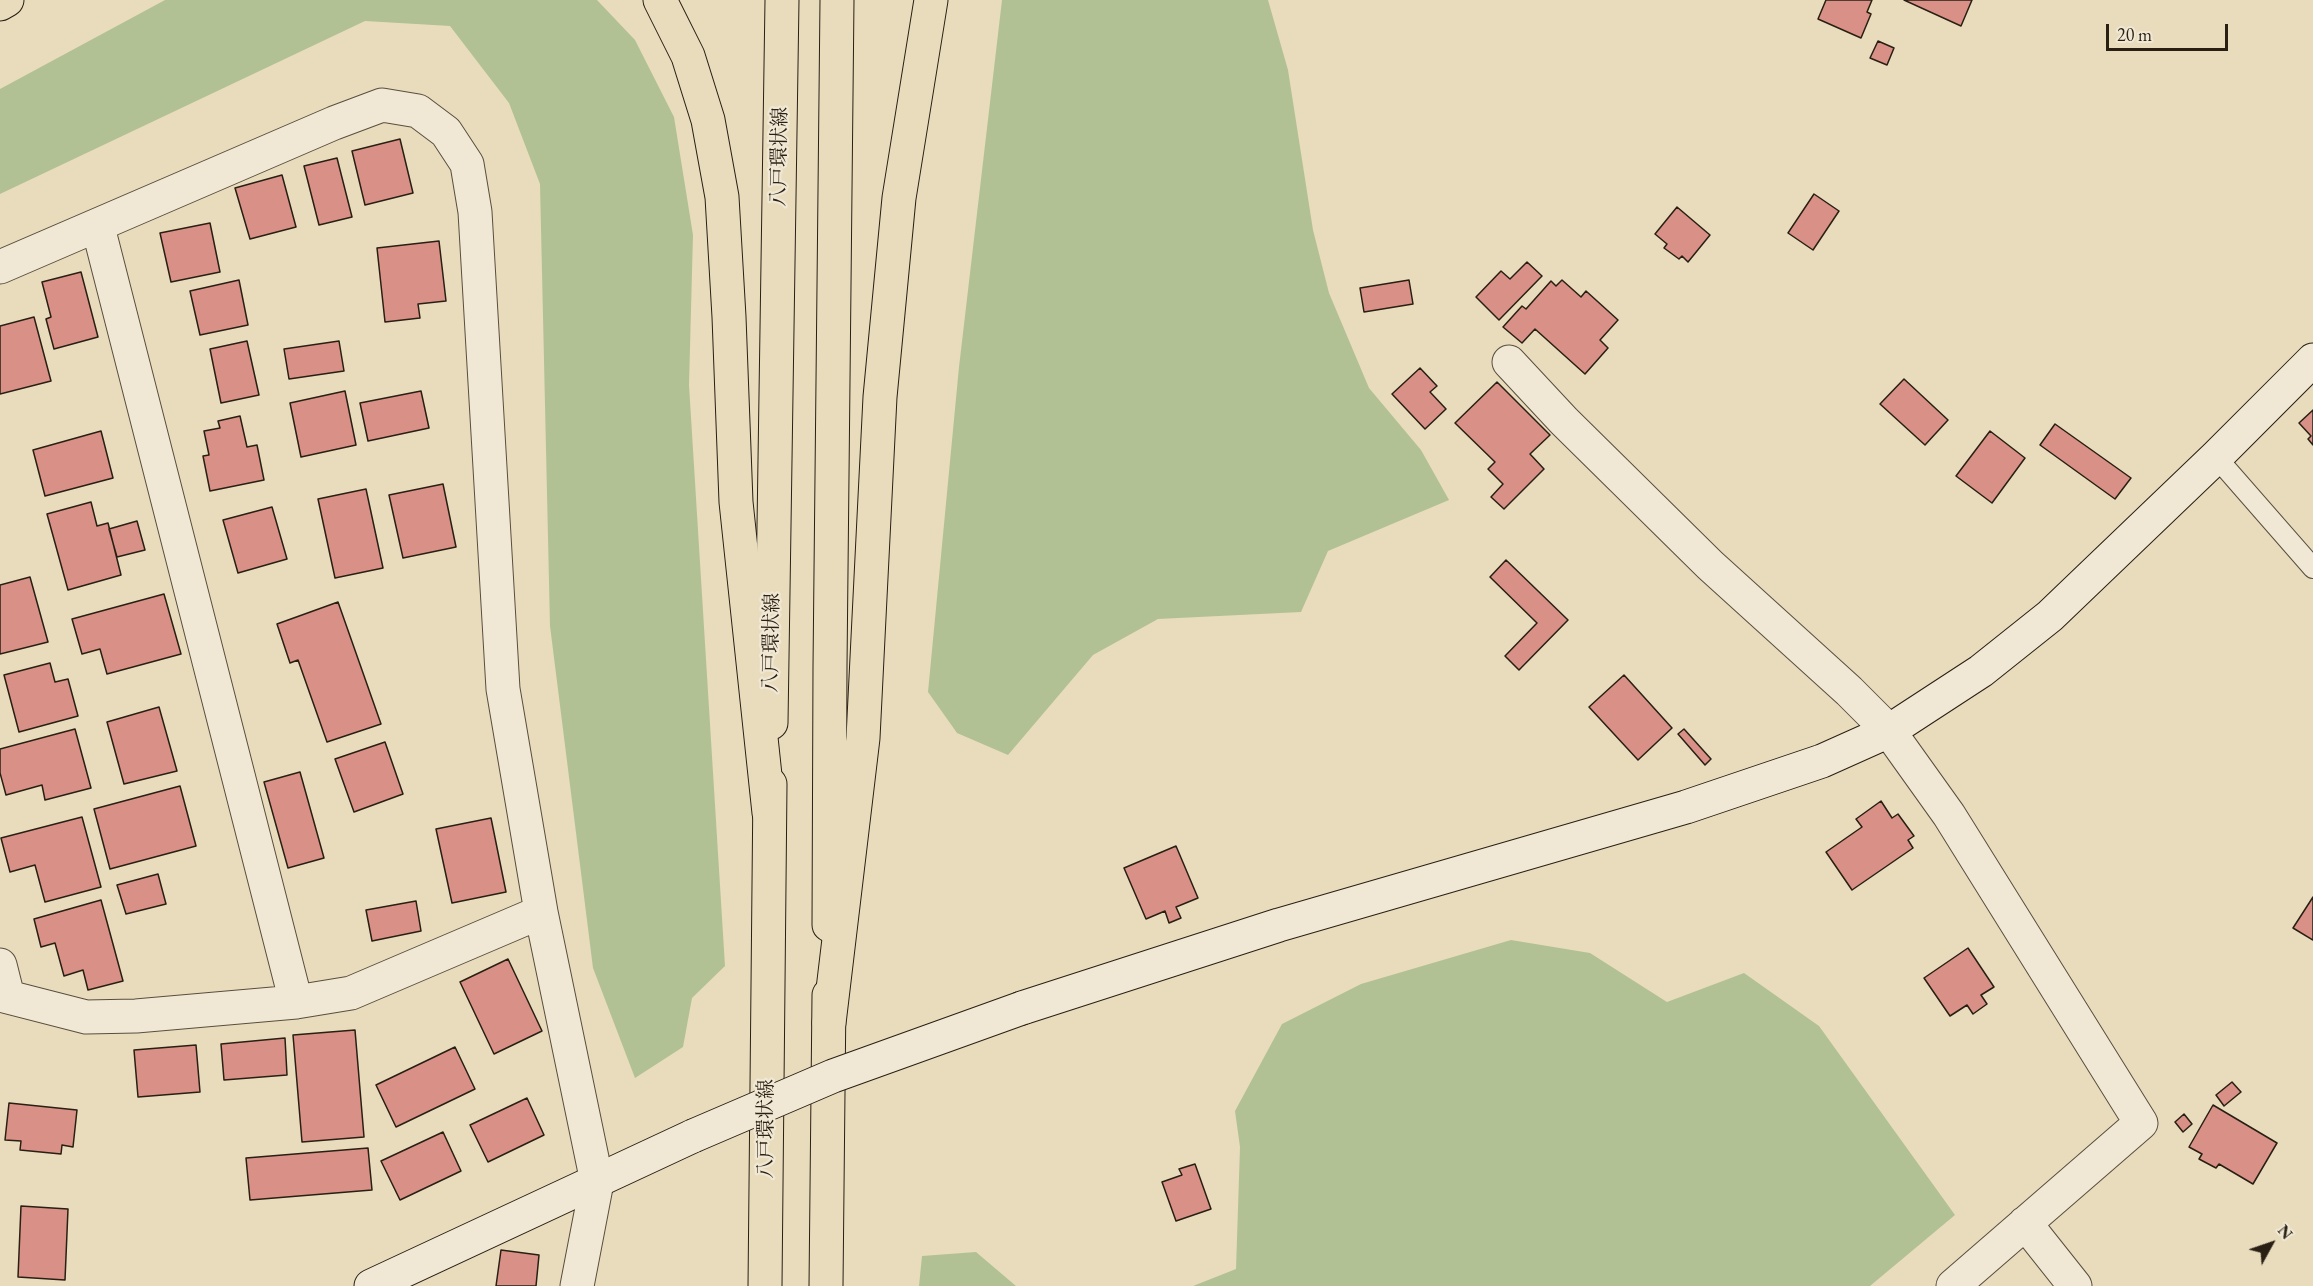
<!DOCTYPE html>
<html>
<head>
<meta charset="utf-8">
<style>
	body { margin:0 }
	#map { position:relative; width:2313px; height:1286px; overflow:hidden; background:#e8dcbd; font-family:"EB Garamond",serif }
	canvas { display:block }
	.north { position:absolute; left:2241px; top:1214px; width:60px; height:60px; -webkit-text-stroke:4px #f0e8d4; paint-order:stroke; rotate:50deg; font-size:16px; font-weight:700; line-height:24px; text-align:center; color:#291f13 }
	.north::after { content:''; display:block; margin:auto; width:21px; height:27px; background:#291f13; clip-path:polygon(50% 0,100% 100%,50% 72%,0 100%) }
	.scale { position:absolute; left:2106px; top:24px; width:122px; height:27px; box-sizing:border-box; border:3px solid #291f13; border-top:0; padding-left:8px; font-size:18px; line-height:21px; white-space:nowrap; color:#291f13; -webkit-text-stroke:4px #f0e8d4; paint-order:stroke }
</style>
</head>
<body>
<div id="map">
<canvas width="2313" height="1286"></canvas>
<div class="north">N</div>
<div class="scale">20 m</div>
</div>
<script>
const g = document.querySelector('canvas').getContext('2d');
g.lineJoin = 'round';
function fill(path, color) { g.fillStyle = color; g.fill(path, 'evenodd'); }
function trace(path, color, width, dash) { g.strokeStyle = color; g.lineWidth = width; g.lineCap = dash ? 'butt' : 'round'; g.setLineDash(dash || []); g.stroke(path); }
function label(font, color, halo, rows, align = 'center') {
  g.font = font + ' "EB Garamond","Noto Serif JP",serif'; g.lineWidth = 4.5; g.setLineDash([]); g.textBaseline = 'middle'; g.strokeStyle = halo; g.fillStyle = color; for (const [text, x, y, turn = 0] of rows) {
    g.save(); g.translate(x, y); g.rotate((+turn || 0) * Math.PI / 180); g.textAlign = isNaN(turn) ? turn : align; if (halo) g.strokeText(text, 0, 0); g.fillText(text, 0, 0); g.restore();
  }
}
fill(new Path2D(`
	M165,0H597L635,40L674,117L693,235L689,385L725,966L692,998L683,1047L635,1078L593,968L550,626L540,184L509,103L450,26L365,21L0,194V89Z
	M1002,0H1268L1288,70L1313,230L1329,293L1369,388L1421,450L1449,500L1328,551L1301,612L1158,619L1093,655L1008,755L957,733L928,692L959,367Z
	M1511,940L1590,953L1667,1002L1744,973L1819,1026L1955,1215L1870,1286H1193L1236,1269L1240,1147L1235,1111L1282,1024L1361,984Z
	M976,1252L1016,1286H919L922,1256Z`), '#b2c194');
const building = new Path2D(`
	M1826,0H1872L1867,12L1871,14L1861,38L1818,19Z
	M1904,0H1972L1961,26Z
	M1878,41L1894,48L1887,65L1870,58Z
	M400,139L413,193L365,205L352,151Z
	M337,158L352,217L319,225L304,166Z
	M282,175L296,227L250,239L235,188Z
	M1814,194L1839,211L1813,250L1788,233Z
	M1677,207L1710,235L1688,262L1682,256L1679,259L1664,248L1667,244L1655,234Z
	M210,223L220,272L171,282L160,233Z
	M439,241L446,301L418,304L420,318L385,322L377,248Z
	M1527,262L1542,276L1499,320L1476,297L1501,271L1510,279Z
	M81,272L98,337L54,349L46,319L51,317L42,282Z
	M239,280L248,325L200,335L190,291Z
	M1409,280L1413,304L1364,312L1360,288Z
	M1562,280L1581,297L1586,291L1618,320L1600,340L1608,348L1585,374L1535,329L1522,343L1503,327L1522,306L1526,309L1551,281L1556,286Z
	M34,317L51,381L0,394V326Z
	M247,341L259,395L221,403L210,349Z
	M339,341L344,371L289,379L284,349Z
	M1420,368L1437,386L1430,392L1446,409L1425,429L1392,394Z
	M1904,379L1948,420L1925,445L1880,404Z
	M1497,382L1550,435L1530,454L1544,469L1504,509L1491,497L1503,484L1488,469L1495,462L1455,423Z
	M345,391L356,445L301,457L290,403Z
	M421,391L429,428L368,441L360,403Z
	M2313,410V445L2308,439L2311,436L2299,423Z
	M240,416L247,447L257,445L264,480L210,491L203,456L209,455L204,431L220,428L218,421Z
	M2055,424L2131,478L2115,499L2040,445Z
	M101,431L113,478L45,496L33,450Z
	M1990,431L2025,458L1992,503L1956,476Z
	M443,484L456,547L403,558L389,495Z
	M366,489L383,568L335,578L318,499Z
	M91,502L97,526L108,523L121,575L68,590L47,514Z
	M272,507L287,559L238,573L223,520Z
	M137,521L145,550L117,557L109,529Z
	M1506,560L1568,620L1519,670L1505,656L1537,623L1490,577Z
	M30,577L48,642L0,654V585Z
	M164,594L181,654L107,674L100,649L82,654L72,619Z
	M338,602L381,724L327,742L298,660L290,663L277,624Z
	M50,663L55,682L68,679L78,716L19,732L4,675Z
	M1624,675L1672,728L1638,760L1589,707Z
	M159,707L177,771L124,784L107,722Z
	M75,729L91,788L45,800L42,785L6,795L0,773V749Z
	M1684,729L1711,759L1705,765L1678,734Z
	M385,742L403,794L354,812L335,759Z
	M300,772L324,858L288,868L264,782Z
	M180,786L196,846L110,869L94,809Z
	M1881,801L1892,818L1898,814L1914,836L1908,840L1913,848L1852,890L1826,852L1862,827L1856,819Z
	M82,817L101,887L45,902L35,865L10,872L1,838Z
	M491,818L506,892L452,903L436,829Z
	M1176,846L1198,898L1176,907L1181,918L1169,923L1165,911L1146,919L1124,868Z
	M158,874L166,904L126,914L117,885Z
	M2313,897V940L2293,928Z
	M101,900L123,981L88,990L83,970L64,976L55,943L41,947L34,919Z
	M416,901L421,931L372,941L366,910Z
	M1968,948L1994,987L1981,995L1987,1004L1973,1014L1967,1005L1950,1016L1924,978Z
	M508,959L542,1031L494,1054L460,982Z
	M355,1030L364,1137L302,1142L293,1035Z
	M285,1038L287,1075L224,1080L221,1044Z
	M196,1045L200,1092L138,1097L134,1050Z
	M455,1047L475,1089L396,1127L376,1085Z
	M2232,1082L2241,1092L2224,1106L2216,1095Z
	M527,1098L544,1135L488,1162L470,1125Z
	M9,1103L77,1110L73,1147L62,1145L61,1154L20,1150L21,1141L5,1140Z
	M2213,1105L2277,1143L2253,1184L2219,1164L2216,1168L2199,1159L2202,1154L2189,1147Z
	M2184,1114L2192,1124L2183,1132L2175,1122Z
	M443,1132L461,1171L400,1200L381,1161Z
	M368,1148L372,1190L250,1200L246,1158Z
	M1195,1164L1211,1209L1176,1221L1162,1182L1182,1175L1179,1169Z
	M21,1206L68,1209L65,1280L18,1277Z
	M501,1250L539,1255L536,1286H496Z`);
fill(building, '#d99087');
trace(building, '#291f13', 1.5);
const lane = new Path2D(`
	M2216,457L2313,568`);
const street = new Path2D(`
	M98,227L296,1002
	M0,267L334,123L382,105L418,111L446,132L467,164L475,212L503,689L541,912L597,1182L577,1286
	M1509,362L1564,421L1710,565L1849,691L1889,731L1949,815L2141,1123L1953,1286
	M0,965L8,997
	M0,995L86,1017L136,1016L296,1002L351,993L541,912
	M2025,1223L2075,1286`);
const secondary = new Path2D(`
	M1022,1008L1279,925L1686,807L1822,761L1889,731L1981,671L2050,616L2216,457L2313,360
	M371,1286L693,1136`);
const primary = new Path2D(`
	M771,723L782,0
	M829,925L830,666L837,0
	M765,1286L770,784
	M826,1286L829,995`);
const highway = new Path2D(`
	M660,0L688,56L708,120L722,197L729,317L736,502L769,813
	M0,4L7,0
	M829,1023L863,738L880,397L899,198L931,0`);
trace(lane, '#594e3e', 22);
trace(street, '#594e3e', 35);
trace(secondary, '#291f13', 35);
trace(primary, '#291f13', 35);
trace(highway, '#291f13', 35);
trace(lane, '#f0e8d4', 20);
trace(street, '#f0e8d4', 33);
trace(secondary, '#f0e8d4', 33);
trace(primary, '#e8dcbd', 33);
trace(highway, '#e8dcbd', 33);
const secondaryBridge = new Path2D(`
	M693,1136L833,1076L1022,1008`);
trace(secondaryBridge, '#291f13', 35, []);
trace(secondaryBridge, '#f0e8d4', 33);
label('20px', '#291f13', '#f0e8d4', [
	["八戸環状線",780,157,-89],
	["八戸環状線",772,643,-89],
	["八戸環状線",767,1129,-90]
]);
</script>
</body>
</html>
